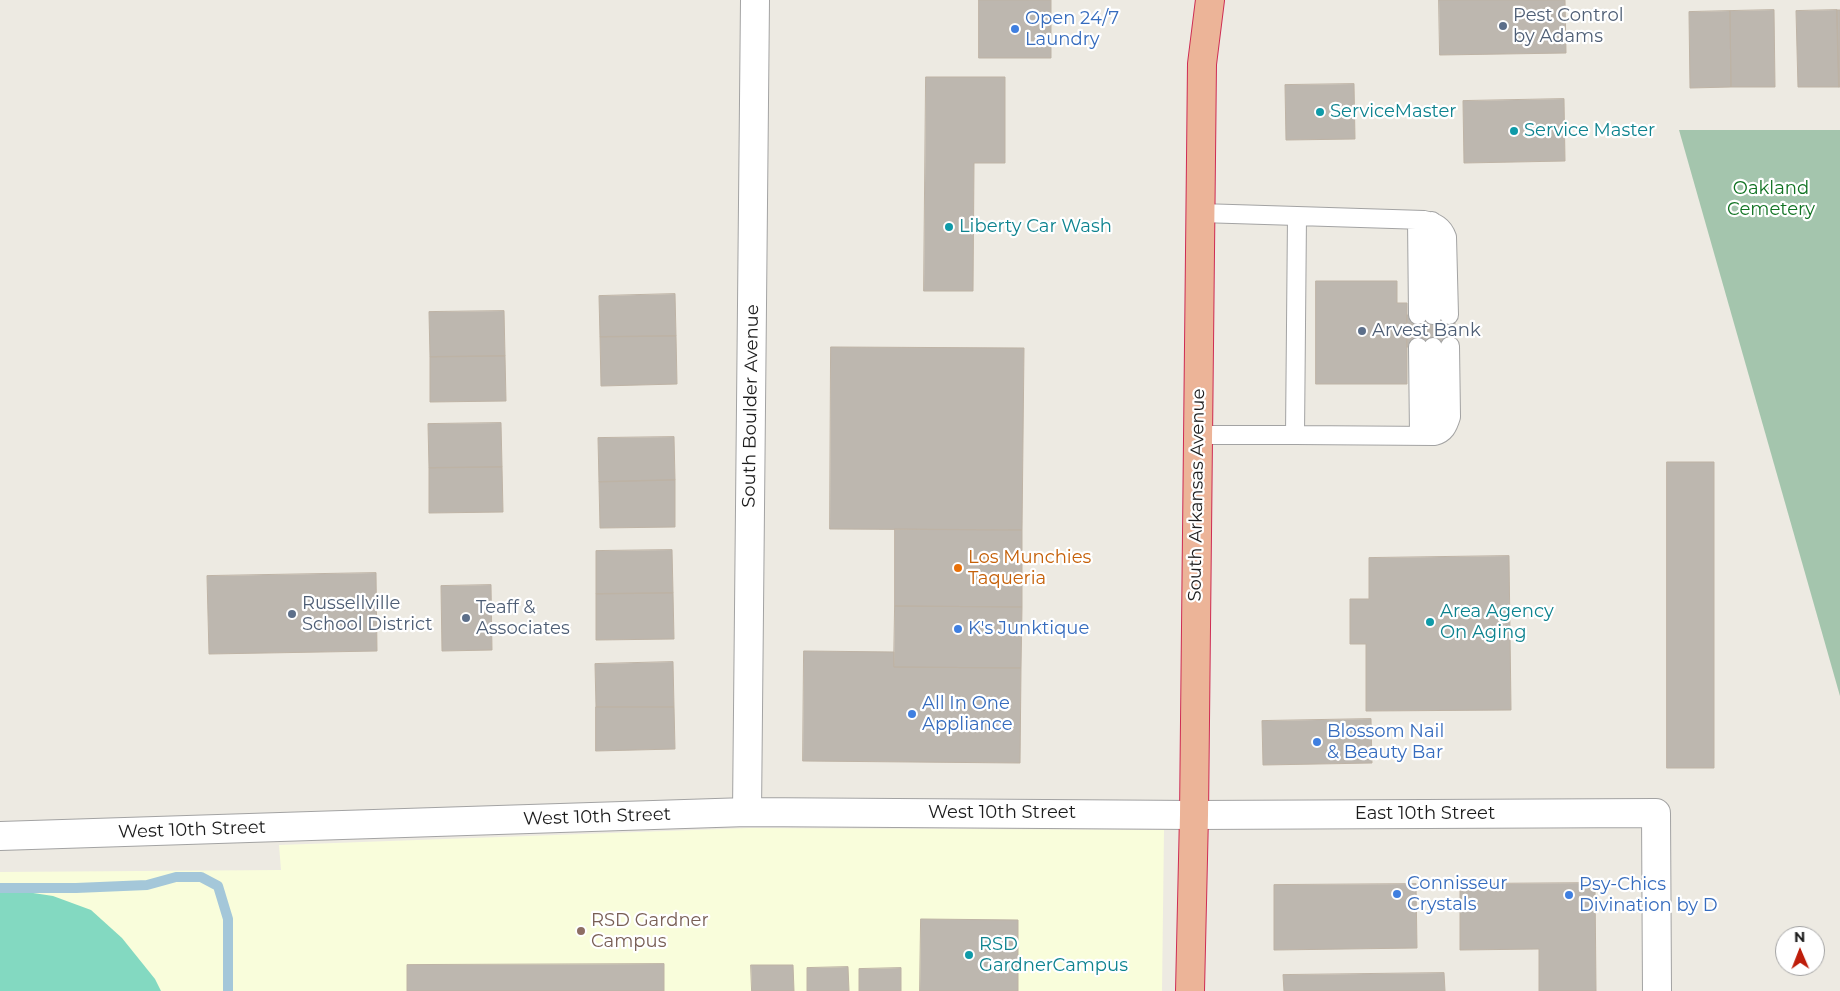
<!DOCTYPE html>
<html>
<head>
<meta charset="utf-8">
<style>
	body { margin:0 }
	#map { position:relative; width:1840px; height:991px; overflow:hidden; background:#edeae2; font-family:Montserrat,sans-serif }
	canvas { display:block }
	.north { position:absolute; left:1775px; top:926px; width:50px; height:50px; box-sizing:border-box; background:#fff; border:1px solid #a4a4a4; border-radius:50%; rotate:359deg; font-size:14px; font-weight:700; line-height:20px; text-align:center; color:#1c1c1c }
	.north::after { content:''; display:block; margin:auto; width:18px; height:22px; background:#be1d0a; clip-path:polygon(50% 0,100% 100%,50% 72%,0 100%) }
</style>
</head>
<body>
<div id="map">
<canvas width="1840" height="991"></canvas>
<div class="north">N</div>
</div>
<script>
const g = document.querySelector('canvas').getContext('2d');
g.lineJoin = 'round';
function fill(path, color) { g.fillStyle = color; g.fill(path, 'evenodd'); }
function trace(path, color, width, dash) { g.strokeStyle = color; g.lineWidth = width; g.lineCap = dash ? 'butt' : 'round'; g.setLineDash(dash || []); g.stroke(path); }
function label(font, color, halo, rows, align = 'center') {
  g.font = font + ' Montserrat,sans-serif'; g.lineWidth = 4.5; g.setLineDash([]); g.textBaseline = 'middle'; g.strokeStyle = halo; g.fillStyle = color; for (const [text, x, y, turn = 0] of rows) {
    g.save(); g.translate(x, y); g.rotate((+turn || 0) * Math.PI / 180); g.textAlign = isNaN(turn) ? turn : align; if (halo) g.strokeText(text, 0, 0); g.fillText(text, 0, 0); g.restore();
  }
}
fill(new Path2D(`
	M749,828L1164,830L1162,991H0V872L281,870L279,845Z`), '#f9fddb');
fill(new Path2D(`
	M1679,130H1840V696Z`), '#a4c5ad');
fill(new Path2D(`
	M0,888L53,896L91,910L122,938L155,979L161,991H0Z`), '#83d9c1');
trace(new Path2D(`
	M0,888H76L147,885L176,877H201L218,886L228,919V991`), '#a4c7d9', 10);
const building = new Path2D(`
	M979,0H1051V58H979Z
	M1439,0H1565L1566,53L1440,55Z
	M1774,10L1775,87H1731L1730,11Z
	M1837,10H1840V87H1839Z
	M1837,10L1839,87H1798L1796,11Z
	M1730,11L1731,87L1690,88L1689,12Z
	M926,77H1005V163H974L973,291H924Z
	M1354,84L1355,139L1286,140L1285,85Z
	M1564,99L1565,161L1464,163L1463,101Z
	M1316,281H1397V303H1407V384H1316Z
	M675,294L676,336L600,337L599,296Z
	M504,311L505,356L430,357L429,312Z
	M1407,315H1455V346L1407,347Z
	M676,336L677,384L601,386L600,337Z
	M831,347L1024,348L1022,530L830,529Z
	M505,356L506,401L430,402V357Z
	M501,423L502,467L429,468L428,424Z
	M674,437L675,480L599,482L598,438Z
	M1667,462H1714V768H1667Z
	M502,467L503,512L429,513V468Z
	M675,480V527L600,528L599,482Z
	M895,529L1022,530V607L895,606Z
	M672,550L673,593L596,594V551Z
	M1509,556L1511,710L1366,711V644H1350V599H1369V558Z
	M376,573L377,651L209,654L207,576Z
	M491,585L492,650L442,651L441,586Z
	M673,593L674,639L596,640V594Z
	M895,606L1022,607L1021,668L894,667Z
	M804,651L894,652V667L1021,668L1020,763L803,761Z
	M673,662L674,707H596L595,664Z
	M596,707H674L675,749L596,751Z
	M1371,719L1372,763L1263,765L1262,721Z
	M1595,883L1596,991H1539V949L1460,950V884Z
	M1416,884L1417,948L1274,950V885Z
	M921,919L1018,920V991H920Z
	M664,964V991H407V965Z
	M751,965H793L794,991H752Z
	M848,967L849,991H807V968Z
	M901,968V991H859V969Z
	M1444,973L1445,991H1284L1283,975Z`);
fill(building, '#bdb7af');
trace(building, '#beb3a5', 1);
const service = new Path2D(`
	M1297,216L1424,220C1436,222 1443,226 1447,237L1449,315
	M1417,220L1418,315
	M1432,221L1433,315
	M1418,347L1419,435
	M1433,347L1435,436
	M1198,435H1295L1297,216L1200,213
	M1295,435L1435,436C1445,433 1448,427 1451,417L1450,346`);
const minor = new Path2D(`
	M747,812L755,0
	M0,836L747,812L1194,815L1656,813L1657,991`);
const trunk = new Path2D(`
	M1190,991L1194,815L1202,64L1210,0`);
trace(service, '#a3a3a3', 20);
trace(minor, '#a3a3a3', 30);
trace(trunk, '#ce2c53', 30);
trace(service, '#fff', 18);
trace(minor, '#fff', 28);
trace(trunk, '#ecb498', 28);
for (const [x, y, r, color] of [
	[1503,26,5,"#5c6f8a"],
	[1015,29,5,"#3f7fe0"],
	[1320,112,5,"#0f9aa8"],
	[1514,131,5,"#0f9aa8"],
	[949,227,5,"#0f9aa8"],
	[1362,331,5,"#5c6f8a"],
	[958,568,5,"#e8710a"],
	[292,614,5,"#5c6f8a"],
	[466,618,5,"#5c6f8a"],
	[1430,622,5,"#0f9aa8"],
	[958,629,5,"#3f7fe0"],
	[912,714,5,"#3f7fe0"],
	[1317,742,5,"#3f7fe0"],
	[1397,894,5,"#3f7fe0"],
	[1569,895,5,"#3f7fe0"],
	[581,931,5,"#8d6e63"],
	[969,955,5,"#0f9aa8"]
]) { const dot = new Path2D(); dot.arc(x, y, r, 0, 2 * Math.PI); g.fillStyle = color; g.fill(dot); trace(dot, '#fff', 2); }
label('18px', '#4e5e75', '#fff', [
	["Pest Control",1513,16],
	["by Adams",1513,37],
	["Arvest Bank",1372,331],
	["Russellville",302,604],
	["School District",302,625],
	["Teaff &",476,608],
	["Associates",476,629]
], 'left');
label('18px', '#366cbe', '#fff', [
	["Open 24/7",1025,19],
	["Laundry",1025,40],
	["K's Junktique",968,629],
	["All In One",922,704],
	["Appliance",922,725],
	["Blossom Nail",1327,732],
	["& Beauty Bar",1327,753],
	["Connisseur",1407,884],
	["Crystals",1407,905],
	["Psy-Chics",1579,885],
	["Divination by D",1579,906]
], 'left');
label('18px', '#0d838f', '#fff', [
	["ServiceMaster",1330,112],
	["Service Master",1524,131],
	["Liberty Car Wash",959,227],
	["Area Agency",1440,612],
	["On Aging",1440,633],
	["RSD",979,945],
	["GardnerCampus",979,966]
], 'left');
label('18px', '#117323', '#fff', [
	["Oakland",1771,189],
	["Cemetery",1771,210]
]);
label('18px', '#1c1c1c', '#fff', [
	["South Boulder Avenue",751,406,-89],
	["South Arkansas Avenue",1197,495,-89],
	["West 10th Street",1002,813],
	["East 10th Street",1425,814],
	["West 10th Street",597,817,-2],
	["West 10th Street",192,830,-2]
]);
label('18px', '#c56008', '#fff', [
	["Los Munchies",968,558],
	["Taqueria",968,579]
], 'left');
label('18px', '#785e54', '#fff', [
	["RSD Gardner",591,921],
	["Campus",591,942]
], 'left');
</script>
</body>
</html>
